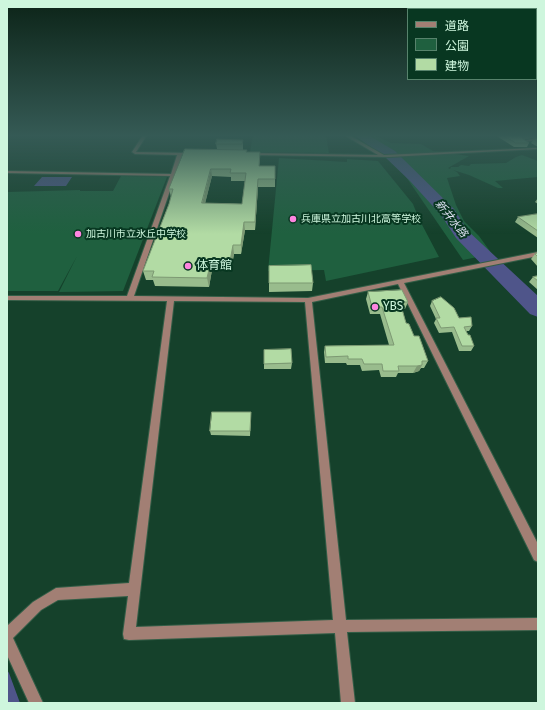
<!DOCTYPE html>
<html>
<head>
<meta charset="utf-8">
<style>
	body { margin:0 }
	#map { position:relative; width:545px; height:710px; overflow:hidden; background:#15412b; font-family:"Fira Sans","Noto Sans JP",sans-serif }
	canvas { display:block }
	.frame { position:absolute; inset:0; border:8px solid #cef6dd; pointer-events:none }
	.legend { position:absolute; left:407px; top:8px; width:130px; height:72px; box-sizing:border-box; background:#083721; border:1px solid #57836c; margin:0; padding:5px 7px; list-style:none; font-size:12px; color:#cef6dd }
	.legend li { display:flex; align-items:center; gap:8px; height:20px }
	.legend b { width:20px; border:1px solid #57836c }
</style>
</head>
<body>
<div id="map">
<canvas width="545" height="710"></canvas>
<div class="frame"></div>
<ul class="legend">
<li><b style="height:5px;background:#a27f74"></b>道路</li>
<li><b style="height:11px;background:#1f603f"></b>公園</li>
<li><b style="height:11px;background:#b2dba4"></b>建物</li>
</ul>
</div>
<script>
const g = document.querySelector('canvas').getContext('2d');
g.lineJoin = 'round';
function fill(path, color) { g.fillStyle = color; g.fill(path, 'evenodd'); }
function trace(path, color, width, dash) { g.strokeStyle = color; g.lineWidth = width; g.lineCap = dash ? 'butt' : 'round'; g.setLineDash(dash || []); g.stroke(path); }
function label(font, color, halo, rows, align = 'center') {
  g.font = font + ' "Fira Sans","Noto Sans JP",sans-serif'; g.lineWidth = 4; g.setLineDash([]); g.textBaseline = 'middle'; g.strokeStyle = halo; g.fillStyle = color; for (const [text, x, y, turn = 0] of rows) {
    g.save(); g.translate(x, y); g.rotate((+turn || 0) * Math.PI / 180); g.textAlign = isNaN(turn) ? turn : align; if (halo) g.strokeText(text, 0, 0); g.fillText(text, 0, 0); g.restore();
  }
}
fill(new Path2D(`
	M253,135H326L329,153L250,152Z
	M354,135H374L391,143L421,144L433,151L469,156L448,168L450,169L451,167H458L461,165L469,166L471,164L506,163L516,157L522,155L538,161V177L495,181L503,188H498L469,175L453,170L457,172L460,176L447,178L456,205L464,221L479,236L492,254L463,260L402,171L377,150Z
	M279,158L347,162V159L378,161L413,204L419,219L439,257L326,281L324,270L268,271Z
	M121,176L167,177L123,291L59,292L77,256L58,291H7L8,192L80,190V191H113Z`), '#1f603f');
fill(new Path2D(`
	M42,177H72L66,186H34Z
	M7,670L9,673L20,703H7Z`), '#4f558a');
fill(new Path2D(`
	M354,135H368L395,151L454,209L468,231L538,296V317L530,314L456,238L441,215L410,181L385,157Z`), '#4f558a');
const street = new Path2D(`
	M143,135H147L136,152L194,153L196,154L194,155H182L176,174V175L175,176L134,296L308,298L538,252V256L404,283L538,544V562L534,560L398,284L312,302L346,620L538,618V630L347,632L355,703H341L335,633L129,640L124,639L123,634L128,596L58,600L41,610L13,638L43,703H29L7,655V626L33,602L56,588L129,583L167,301L7,300V296H127L170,176L7,173V171L171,174L177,155L135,154L132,152ZM174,301L305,302L333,620L136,627Z
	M344,135H349L384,155L536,148L538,149L389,157L249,155L247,154L249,153L378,155Z
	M538,138V140L523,142L521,141Z`);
trace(street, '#335e47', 2);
fill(street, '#a27f74');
fill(new Path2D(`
	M495,135H538V137L524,139L529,143L527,147H514Z
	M538,138V147L531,143L534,139Z
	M243,140V150H247V152L260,159L259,166H275V187H258L255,230H245L241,254H234L231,270H212L209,287L155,286L153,280H146L143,271L169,204L171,197L169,189L217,149L216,144ZM212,176L231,177V181H245L242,204L205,203Z
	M538,198V204L535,202Z
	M538,214V238L515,222L518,217Z
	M538,253V267L531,259L535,254Z
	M269,266L313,283L312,291L269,292Z
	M538,276V290L529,282L533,277Z
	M368,292L408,302L405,309H402L406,323L428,361L424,368H421L419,371L413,373H398L396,377H381L379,370L362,371L360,365H347L346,363H325L324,352L325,346L389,345L380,314H370L366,299Z
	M432,301L472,326L469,331H466L474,346L471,351H459L452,332L439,333L434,323L436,319L430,306Z
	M292,363L291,369H264V364Z
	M251,412V417L250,436L211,435L210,431Z`), '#99bc8d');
fill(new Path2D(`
	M528,135H538V137L520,140L522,136Z
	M211,169L212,176L203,212L202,203Z
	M258,179V187L255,230V222Z
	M244,222L245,230L241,254V245Z
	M233,245L234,254L231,270L230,261Z
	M211,261L212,270L209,287L207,278Z
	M422,365L419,371L413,373L417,366Z`), '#7d9973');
const building = new Path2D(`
	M503,135H528L522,136V138L529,143H516Z
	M538,138V142L534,139Z
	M217,139L243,140L242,144H216Z
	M185,149L247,150L246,152H260L259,166H275V179H258L255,222H244L241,245H233L230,261H211L207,278L152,277L154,271H143L169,204L173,189H169ZM211,169H231L230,173H246L242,204L202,203Z
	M538,214V231L518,217Z
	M538,253V257L535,254Z
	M311,265L313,283H269V266Z
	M538,276V281L533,277Z
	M402,290L408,302H400L406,323L409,324L414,336H419L428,361H422V365L417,366H398L399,371H383L382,364H364L362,359H348V356L326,357L325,346L394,345L382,307H372L368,292Z
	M441,297L454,308L459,318L471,317L472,326L464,327L468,335H470L474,346H462L454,327L441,328L436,318H440L432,301Z
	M291,349L292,363L264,364V350Z
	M212,412H251L250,431H210Z`);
fill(building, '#b2dba4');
trace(building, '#7d9973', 1);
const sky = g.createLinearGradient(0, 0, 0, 234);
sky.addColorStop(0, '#0c2418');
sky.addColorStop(0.58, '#355a55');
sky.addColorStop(1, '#355a5500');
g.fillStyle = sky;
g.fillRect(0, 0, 545, 234);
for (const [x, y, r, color] of [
	[293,219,4,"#fe85e0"],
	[78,234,4,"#fe85e0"],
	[188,266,4,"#fe85e0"],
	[375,307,4,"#fe85e0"]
]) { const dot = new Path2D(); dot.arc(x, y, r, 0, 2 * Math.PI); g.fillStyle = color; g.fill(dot); trace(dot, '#083721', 1.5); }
label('10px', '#cef6dd', '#083721', [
	["兵庫県立加古川北高等学校",301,219],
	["加古川市立氷丘中学校",86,234]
], 'left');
label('italic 11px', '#dcdff0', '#083721', [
	["新井水路",451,219,51]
]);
label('12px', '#cef6dd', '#083721', [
	["体育館",196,266],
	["YBS",383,307]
], 'left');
</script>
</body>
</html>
